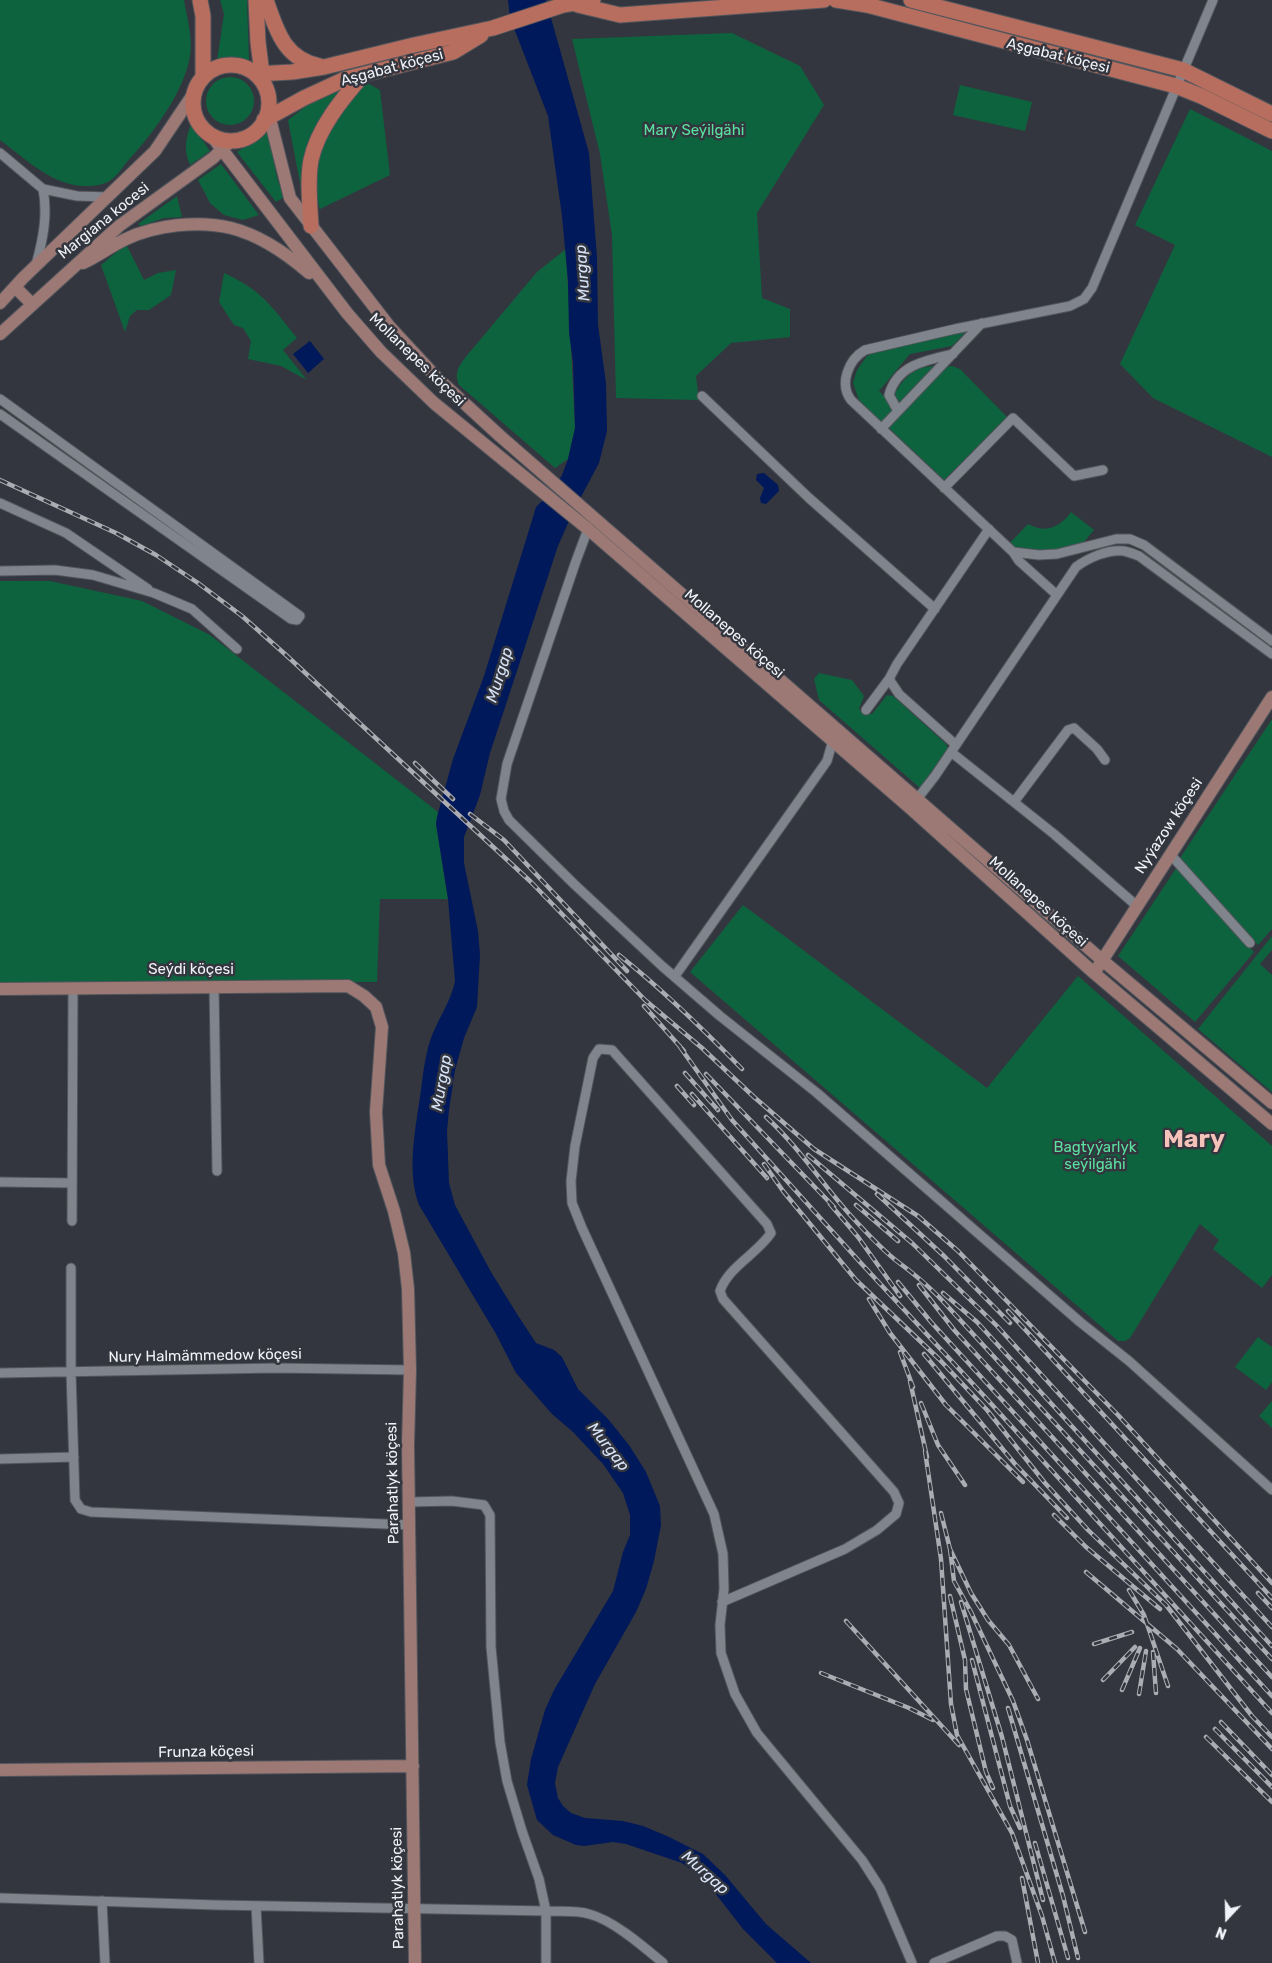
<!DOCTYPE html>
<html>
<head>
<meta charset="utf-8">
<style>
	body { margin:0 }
	#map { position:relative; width:1272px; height:1963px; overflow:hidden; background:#33363e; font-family:Rubik,sans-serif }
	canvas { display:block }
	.north { position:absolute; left:1202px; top:1893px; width:50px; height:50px; -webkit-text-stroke:4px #33363e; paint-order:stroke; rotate:201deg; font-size:14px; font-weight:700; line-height:20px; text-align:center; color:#f0f2f7 }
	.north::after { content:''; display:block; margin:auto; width:18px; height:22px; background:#f0f2f7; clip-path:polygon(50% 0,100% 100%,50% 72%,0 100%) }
</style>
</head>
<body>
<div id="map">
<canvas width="1272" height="1963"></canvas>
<div class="north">N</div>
</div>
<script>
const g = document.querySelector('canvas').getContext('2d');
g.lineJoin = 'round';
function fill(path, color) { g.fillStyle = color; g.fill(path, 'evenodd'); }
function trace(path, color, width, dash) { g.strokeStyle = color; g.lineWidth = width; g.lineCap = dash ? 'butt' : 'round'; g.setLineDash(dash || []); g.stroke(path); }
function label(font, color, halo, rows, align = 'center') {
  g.font = font + ' Rubik,sans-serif'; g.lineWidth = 5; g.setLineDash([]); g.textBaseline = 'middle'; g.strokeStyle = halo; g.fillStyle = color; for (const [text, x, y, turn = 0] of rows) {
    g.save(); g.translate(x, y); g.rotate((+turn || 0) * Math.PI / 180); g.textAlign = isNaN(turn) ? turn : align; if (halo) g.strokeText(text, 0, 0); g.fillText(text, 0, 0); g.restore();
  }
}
fill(new Path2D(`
	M0,0H184C187,18 193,38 190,56C184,93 151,136 126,163C122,168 117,176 111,180C104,185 94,186 85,186C52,186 25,158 0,140Z
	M220,0H247L249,62L229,58L217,61L224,14Z
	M732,33L800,66L824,105L757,213L762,298L790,309V337L731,343L696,376L699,400L616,398L612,235L600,154L572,39Z
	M206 101a24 24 0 1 1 48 0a24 24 0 1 1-48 0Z
	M365,82L380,90L390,175L320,209L314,191L321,139Z
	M960,85L1032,102L1025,131L953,115Z
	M343,89L324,114L307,195L301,188L288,120L314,100Z
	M1190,109L1272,151V457L1153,398L1120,364L1175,245L1135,225Z
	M191,124L210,151L190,165C183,150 186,138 191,124Z
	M268,131L277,178L284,197L276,202L237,152Z
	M221,164L259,215L243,220L224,215L210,203L198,180Z
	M177,196L182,217L164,218L141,226L138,224Z
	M126,244L144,280L158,273L176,270L171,295L149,310H137L130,316L125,332L101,265Z
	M566,249L575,428L568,459L555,468L459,385C453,371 461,363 469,353L537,272Z
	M224,273C262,290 272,307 297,338L283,350L307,380L281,366L248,359L251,341L243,328L234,325L219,302Z
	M966,332L952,346L910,354L879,391L895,407L881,422L859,400L853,383L857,370L867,356L882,348Z
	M934,366L900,402L894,397C895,389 910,372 918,369C922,367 929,367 934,366Z
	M952,366L960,369L1007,417L944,480L889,428L946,367Z
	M1071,512L1094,530L1078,549L1039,555L1007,546L1028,524C1046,534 1060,527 1071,512Z
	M0,581H50L142,601L210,635L438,812L436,824L448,899H380L377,982H0Z
	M819,673L852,680L864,696L859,709L864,714H872L887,695L893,696L946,744L948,748L920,788L819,700L814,679Z
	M1272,719V929L1258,945L1180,858Z
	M1177,867L1254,952L1195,1022L1118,956Z
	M743,905L987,1088L1078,976L1272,1146V1275L1262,1288L1213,1249L1219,1240L1200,1224L1130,1338L1125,1341H1118L690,972Z
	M1272,936V950L1260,964L1272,975V1092L1198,1029Z
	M1258,1337L1272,1347V1382L1266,1390L1235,1367Z
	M1272,1401V1428L1259,1416Z`), '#0e633f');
fill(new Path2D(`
	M508,0H546L589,153L597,258L598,325L606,383L607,431L599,463L573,512L558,546L490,753L480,795L464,837V863L478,931L480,955L477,1007L464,1038L455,1070L449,1110L447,1131L449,1183L455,1205L491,1272L517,1314L536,1343L554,1350L562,1357L578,1389L608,1419L629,1445L646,1472L660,1506L661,1525L654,1561L646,1589L636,1612L595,1684L558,1767L555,1783L558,1798L563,1806L571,1813L585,1818L623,1821L643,1826L667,1836L703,1854L725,1875L766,1924L811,1963H777L743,1929L705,1880L682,1863L626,1844L613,1842L584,1846L576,1845L553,1835L537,1820L527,1785L531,1759L545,1710L554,1690L613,1591L623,1552L630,1535V1515L623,1493L603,1464L573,1432L552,1414L516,1373L496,1334L419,1205C406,1170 416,1127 421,1090C423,1074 425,1057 430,1041C437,1020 451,1002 455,981L448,899L436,824L437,817L453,759L484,676L533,517L536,507L553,490L562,475L568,459L575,428L573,362L569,333L568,281L562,216L548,116L510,18Z
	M310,341L324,359L308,373L293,354Z
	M764,473L778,485L779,491L766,504L761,503L760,498L764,488L756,480L757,474Z`), '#00195b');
const street = new Path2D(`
	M0,153L43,189L77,196L107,197
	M36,265C43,239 48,215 43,189
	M702,396L809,498L935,609
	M0,399L300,616L297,620L291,619L0,414
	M898,411L889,395C897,365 926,360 953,354
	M881,429L982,323
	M944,488L1013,418L1074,476L1103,470
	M0,503L66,533L148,589
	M588,529L576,561L507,764L501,799L504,811L509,820L574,884L662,966L720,1016L817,1093L1080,1322L1129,1361L1272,1490
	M1013,552L1039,555L1057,554L1116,539H1130L1144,545L1272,641
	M0,571L55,570L93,575L154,593L192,609L237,649
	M1057,595L1019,561L1013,552L851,400C839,384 848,360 865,350L955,329L1070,306L1084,299L1092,288L1213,0
	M866,710L889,679
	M956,745L899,694L889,679L897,664L989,529
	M951,752L1054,834L1137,906
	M1014,802L1068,730L1074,728L1097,749L1105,760
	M914,803L935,776L1076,567C1088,558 1108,549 1124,551C1129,552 1134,554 1139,556L1272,654
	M1170,854L1250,943
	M675,976L827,761L833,740
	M214,986L217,1171
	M0,1182L72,1183
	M72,1221L73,988
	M71,1268V1372L75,1500L81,1509L91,1512L410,1525
	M0,1373L276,1368L410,1370
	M0,1459L74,1457
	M409,1502L452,1501L484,1505L490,1515L491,1647L500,1742L507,1781L522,1831L539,1879L546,1911V1963
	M722,1602L845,1549L877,1530L896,1514L899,1503L894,1492L723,1299L720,1291C728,1267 757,1254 771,1233L767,1224L612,1050L599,1049L593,1058L575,1146L571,1181L572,1203L582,1228L714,1514L723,1554L724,1589L720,1625L721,1653L735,1694L757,1733L862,1860L880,1888L912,1963
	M0,1898L216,1905L546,1911C560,1912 576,1910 589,1914C613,1920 644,1947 663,1963
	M102,1901L105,1963
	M256,1906L259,1963
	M934,1963L997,1936H1005L1012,1940L1017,1963`);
const secondary = new Path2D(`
	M268,111L290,198L389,326L439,380L500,436L1102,960L1272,1103
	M211,135L347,313L381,352L434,403L588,529L910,808L1094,973L1272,1124
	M83,263C98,256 111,246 126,239C155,225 199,220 231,228C259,235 287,254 309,273
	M15,287L32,304
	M0,303L23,278L155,151L194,93
	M0,334L119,226L213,158L232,140
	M1098,967L1272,697
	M0,989L348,986L364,996L376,1007L382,1027L376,1112L379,1165L394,1211L404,1253L408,1289L410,1370L408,1445L415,1963
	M0,1770L413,1766`);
const primary = new Path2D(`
	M200,0L203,16V77
	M256,0L258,42L263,82
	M266,0C277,31 284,59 320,66
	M836,0L867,5L1176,86L1201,96L1272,131
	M911,0L1183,70L1272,114
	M578,5L620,15L824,0
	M193 103a38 38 0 1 1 76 0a38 38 0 1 1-76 0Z
	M256,74L292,72L324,67L414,45L493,28L563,5L593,0
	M264,120L304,98L345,79L453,52L481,35
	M311,226C310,205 307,181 311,160C318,128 342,99 363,75`);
trace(street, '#52555c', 11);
trace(secondary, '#52555c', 14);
trace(primary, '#52555c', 17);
trace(street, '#80848c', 9);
trace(secondary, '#9c7975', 12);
trace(primary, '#b76e5e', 15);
const rail = new Path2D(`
	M0,480L116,533L156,555L198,583L242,616L286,655L531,882L645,1000L702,1048L754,1097L814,1149L918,1216L958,1251L1118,1415L1272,1583
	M415,763L453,799
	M470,814L504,840L627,971
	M619,955C663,990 703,1029 742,1069
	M644,1006L684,1051
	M680,1047L732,1120L859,1261L985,1397L1272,1713
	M685,1073L718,1110
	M706,1074L834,1207
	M677,1086L694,1105
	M692,1094L767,1178
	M766,1117C799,1147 822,1184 851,1216C866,1232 881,1249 898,1262C913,1273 926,1284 939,1297L1272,1659
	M808,1155L912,1243L997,1326L1272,1627
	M764,1164L783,1191L856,1280L939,1359L987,1410L1045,1483L1088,1530L1166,1605L1252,1716L1272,1737
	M877,1194L944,1256L1010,1323
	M830,1204L858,1237L900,1296
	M856,1205L898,1241
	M898,1282L931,1322L1272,1696
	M919,1285L955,1331L1272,1677
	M943,1293L977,1322L1272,1646
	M869,1299L890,1333L946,1405L1023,1482
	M1008,1311L1272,1598
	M900,1352L913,1387
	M924,1354L1015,1464L1067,1518
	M910,1381L927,1457
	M921,1403L938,1445L965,1485
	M925,1451L941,1559L951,1704L957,1735L1012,1833L1042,1916L1055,1963
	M941,1513L950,1549L971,1593L988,1620L1009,1645L1038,1699
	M1054,1515L1086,1547L1160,1609
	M950,1549L954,1581L971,1612L1013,1701L1027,1740L1085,1932
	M1086,1572L1177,1649L1272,1749
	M1129,1590L1144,1615L1168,1686
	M1258,1593L1272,1608
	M950,1596L965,1660L966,1689L986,1772L993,1788
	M961,1602L1002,1737L1043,1900
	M846,1621L959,1745
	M1094,1644L1132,1632
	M1153,1652L1156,1693
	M972,1660L1010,1806L1020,1828
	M821,1673L909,1708L933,1720
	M1103,1680L1135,1647
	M1122,1690L1140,1648
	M1139,1694L1146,1651
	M1008,1708L1063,1896L1078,1958
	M1221,1722L1272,1775
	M1215,1729L1272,1787
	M1206,1737L1272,1802
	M1035,1843L1068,1958
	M1022,1878L1038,1963`);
trace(rail, '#abadb3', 4.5);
trace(rail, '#33363e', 2.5, [8]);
label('15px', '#f0f2f7', '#33363e', [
	["Aşgabat köçesi",1058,56,14],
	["Aşgabat köçesi",392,68,-15],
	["Margiana kocesi",104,221,-39],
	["Mollanepes köçesi",417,360,44],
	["Mollanepes köçesi",734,634,41],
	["Nyýazow köçesi",1169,826,-57],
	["Mollanepes köçesi",1038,902,42],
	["Seýdi köçesi",191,970],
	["Nury Halmämmedow köçesi",205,1356,-1],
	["Parahatlyk köçesi",393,1483,-91],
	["Frunza köçesi",206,1752,-1],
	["Parahatlyk köçesi",398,1888,-91]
]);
label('15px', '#5be2a0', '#33363e', [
	["Mary Seýilgähi",694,131],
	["Bagtyýarlyk",1095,1148],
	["seýilgähi",1095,1165]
]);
label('italic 16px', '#d8e4f8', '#33363e', [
	["Murgap",583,273,-94],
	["Murgap",500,675,-73],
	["Murgap",442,1083,-80],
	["Murgap",608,1447,52],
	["Murgap",705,1873,42]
]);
label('bold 25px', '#f5c2ba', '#33363e', [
	["Mary",1194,1140]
]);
</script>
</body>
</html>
